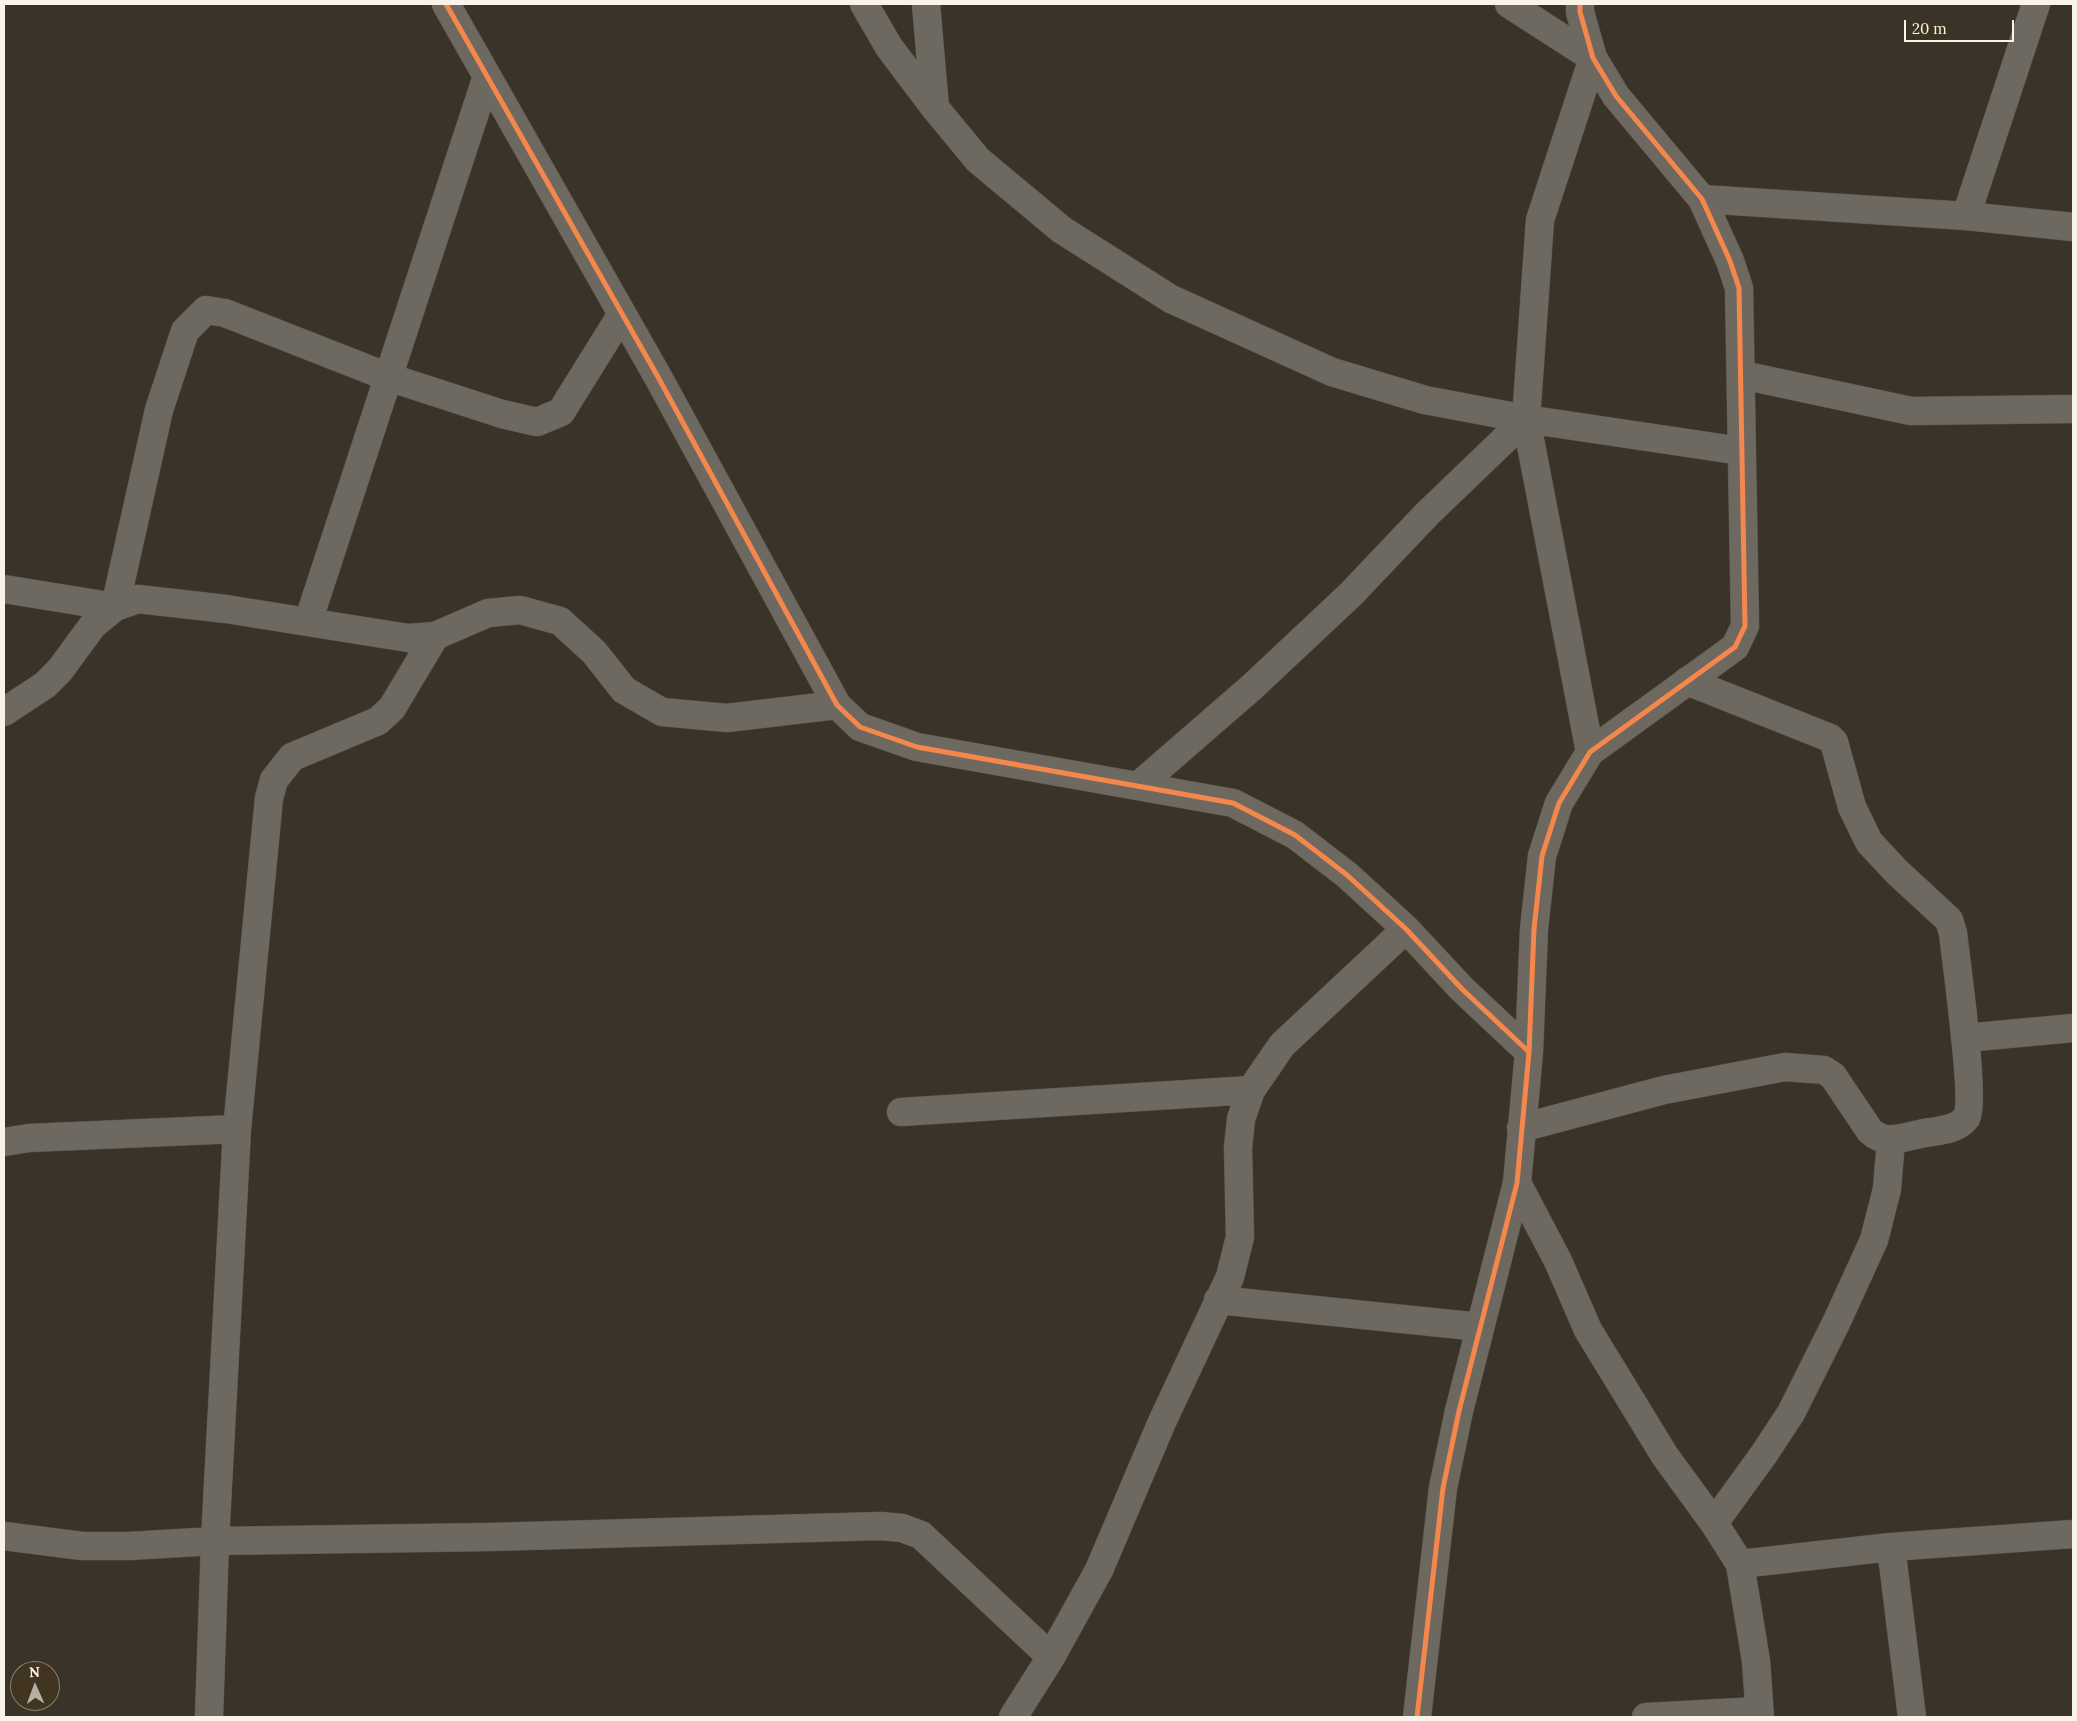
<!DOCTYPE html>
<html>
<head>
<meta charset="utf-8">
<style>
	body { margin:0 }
	#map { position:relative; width:2077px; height:1721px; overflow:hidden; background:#3a3328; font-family:Lora,serif }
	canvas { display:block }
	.frame { position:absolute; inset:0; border:5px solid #faf3e7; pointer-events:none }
	.north { position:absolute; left:10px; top:1661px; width:50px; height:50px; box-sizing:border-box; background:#413521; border:1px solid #8b8170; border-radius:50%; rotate:358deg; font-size:14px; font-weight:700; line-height:20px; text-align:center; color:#faf3e7 }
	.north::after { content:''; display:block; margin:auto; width:18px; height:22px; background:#b7b0a4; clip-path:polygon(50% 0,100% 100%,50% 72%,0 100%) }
	.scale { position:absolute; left:1904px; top:20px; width:110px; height:22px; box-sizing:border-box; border:2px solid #faf3e7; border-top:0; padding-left:6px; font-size:15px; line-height:18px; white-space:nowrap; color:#faf3e7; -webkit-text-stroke:4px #413521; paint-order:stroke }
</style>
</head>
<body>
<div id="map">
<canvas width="2077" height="1721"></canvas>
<div class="frame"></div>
<div class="north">N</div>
<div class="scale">20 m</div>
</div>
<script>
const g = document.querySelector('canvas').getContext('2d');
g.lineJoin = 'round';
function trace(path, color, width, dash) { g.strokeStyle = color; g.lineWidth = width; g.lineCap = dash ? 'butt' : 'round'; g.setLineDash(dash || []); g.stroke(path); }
const street = new Path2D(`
	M446,4L658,377L837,705L860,727L917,747L1233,803L1295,835L1347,875L1406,929L1462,989L1529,1052
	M864,4L889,47L935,108L978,160L1062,230L1171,299L1332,372L1425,400L1526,419L1741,451
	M926,4L935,108
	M1509,4L1593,58L1540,220L1526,419L1590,752
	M1702,199L1966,216L2073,227
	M1966,216L2036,4
	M1742,375L1911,411L2073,409
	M4,589L115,607
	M115,607L159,410L185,331L206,310L225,313L388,377L502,414L537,422L561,412L622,314
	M308,622L487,76
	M4,712L45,685L60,670L93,625L115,607L138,599L226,609L408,638L435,636L488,613L520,610L560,621L594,652L624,690L662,712L727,718L837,705
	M1138,786L1252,687L1351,594L1427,514L1526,419
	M1965,1038L2073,1028
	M901,1112L1251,1090
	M1521,1128L1664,1090L1785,1067L1824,1070L1833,1076L1870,1131C1885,1145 1901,1138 1920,1134C1933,1131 1957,1131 1966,1118C1976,1102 1956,960 1953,933L1949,920L1897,872L1869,842L1852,807L1834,742L1830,738L1687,681
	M4,1142L29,1138L237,1129
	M1517,1183L1558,1261L1588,1330L1665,1456L1714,1523L1740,1564L1756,1661L1760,1717
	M1218,1300L1480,1327
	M1714,1523L1764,1454L1791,1413L1837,1321L1874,1240L1887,1189L1891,1140
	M4,1536L82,1546H129L215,1541L490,1537L881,1526L902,1528L921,1535L1051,1657
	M1891,1547L1912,1717
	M1740,1564L1891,1547L2073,1534
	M209,1717L215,1541L237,1129L269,798L274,780L292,757L378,721L392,708L435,636
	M1013,1717L1051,1657L1099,1570L1162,1422L1230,1277L1240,1237L1238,1148L1241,1119L1251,1090L1282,1045L1406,929
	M1417,1717L1443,1488L1459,1411L1517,1183L1529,1052L1534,929L1542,856L1559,803L1590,752L1735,647L1745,626L1739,288L1730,261L1702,199L1616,96L1593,58L1580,12V4
	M1646,1717L1759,1711`);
trace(street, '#585249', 29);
trace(street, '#6e6960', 28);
trace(new Path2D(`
	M446,4L658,377L837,705L860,727L917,747L1233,803L1295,835L1347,875L1406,929L1462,989L1529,1052
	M1417,1717L1443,1488L1459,1411L1517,1183L1529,1052L1534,929L1542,856L1559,803L1590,752L1735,647L1745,626L1739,288L1730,261L1702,199L1616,96L1593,58L1580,12V4`), '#f5874c', 5);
</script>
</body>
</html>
